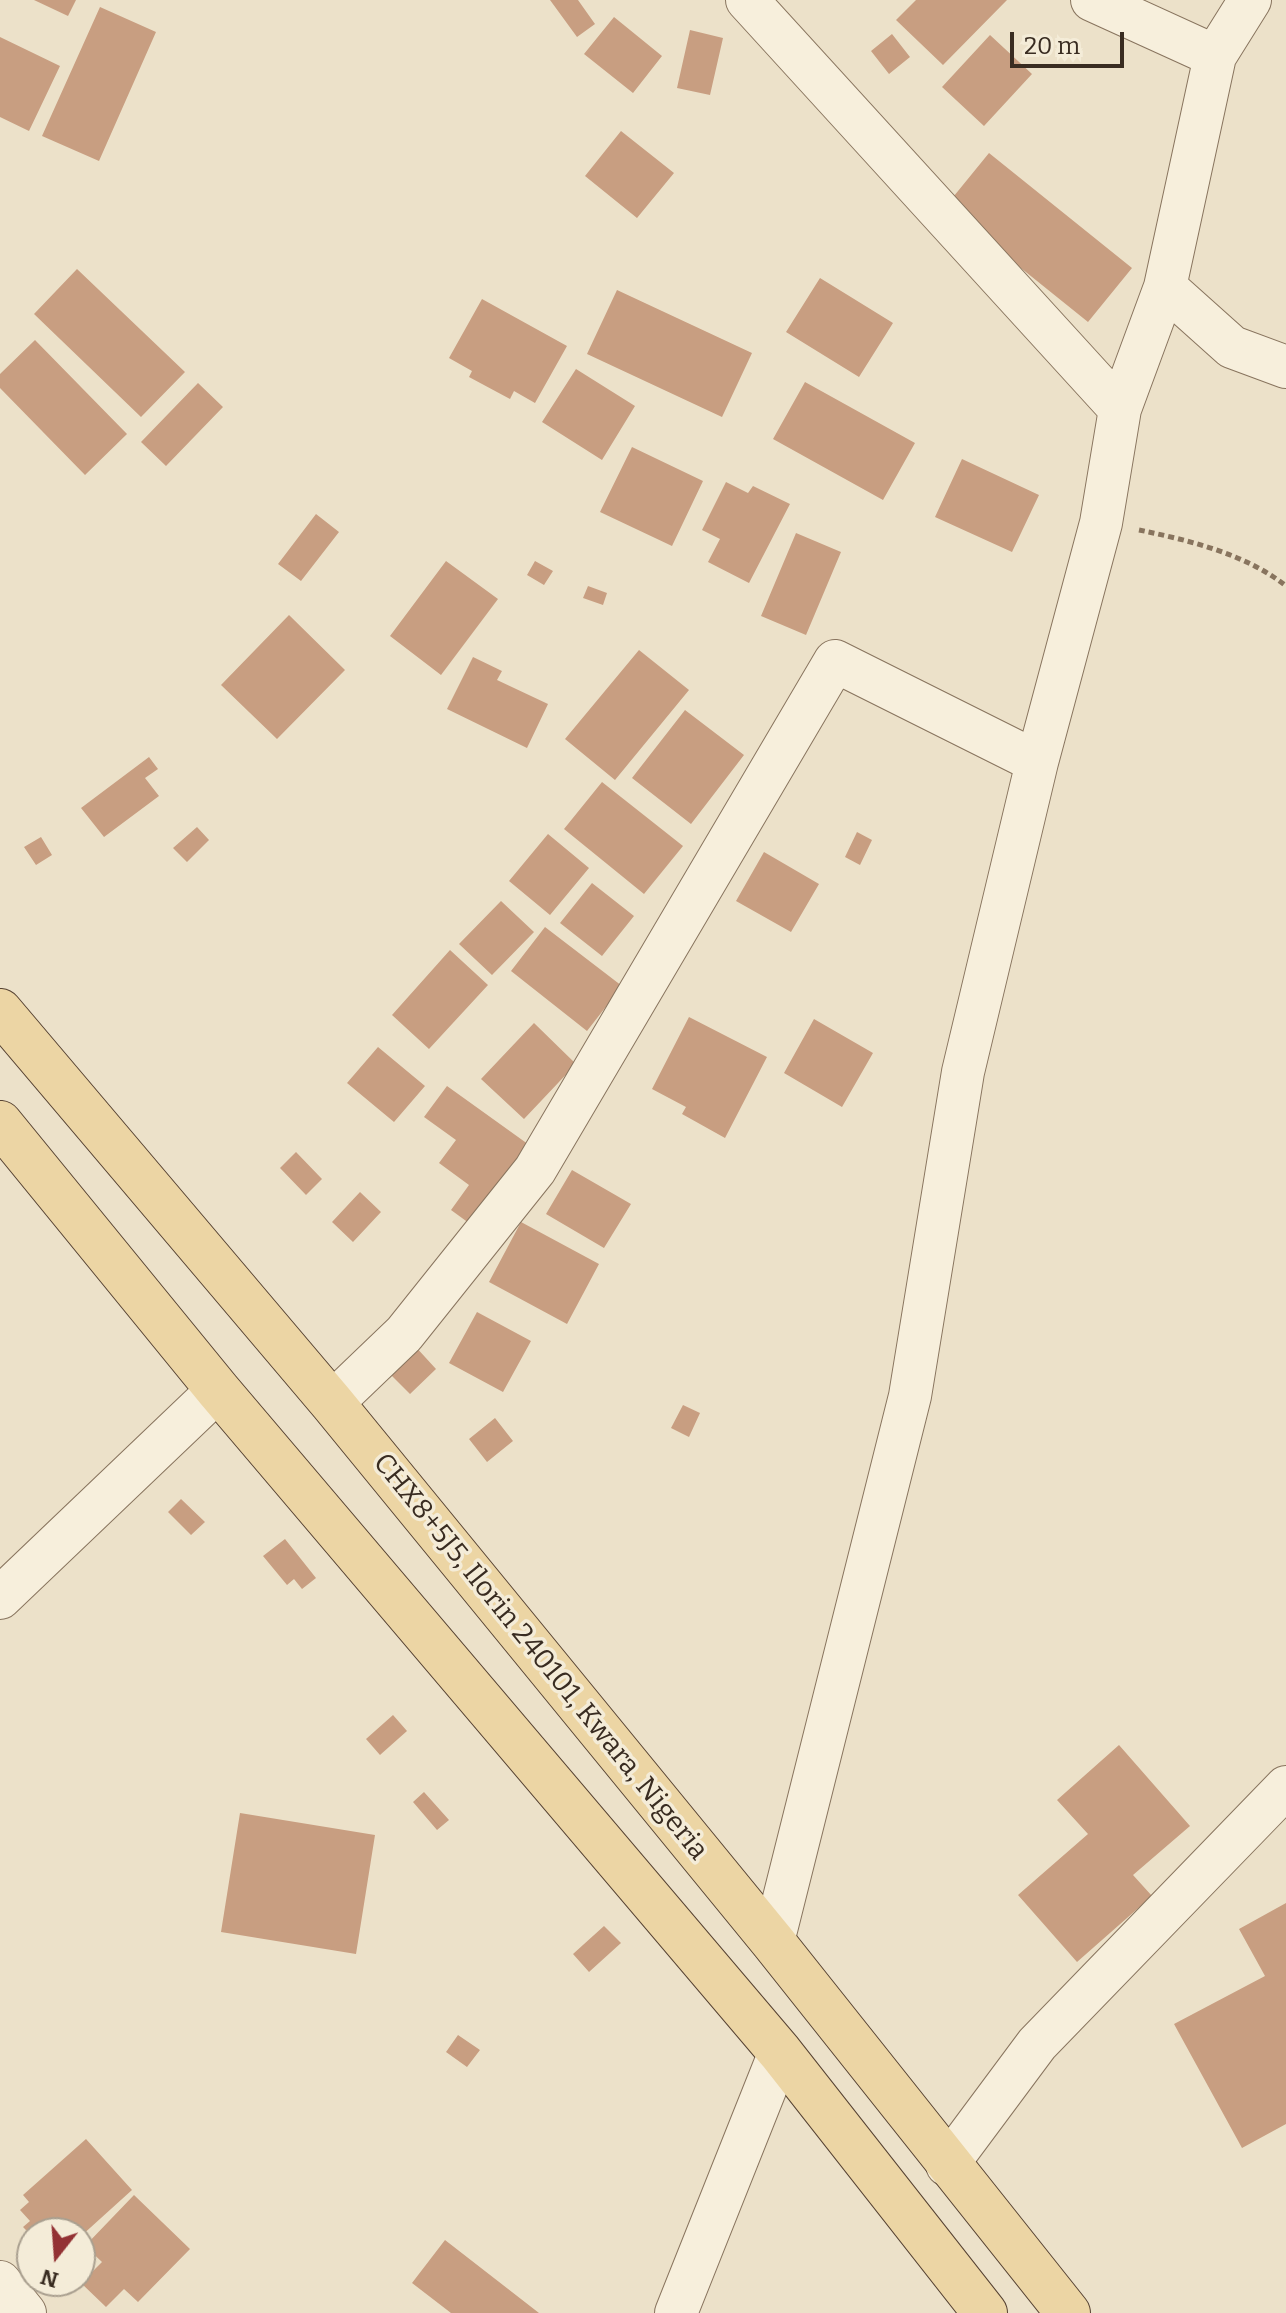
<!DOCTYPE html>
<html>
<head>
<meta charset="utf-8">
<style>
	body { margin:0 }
	#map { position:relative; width:1286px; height:2313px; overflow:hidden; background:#ece1c9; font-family:Bitter,serif }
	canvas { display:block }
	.north { position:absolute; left:16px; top:2217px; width:80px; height:80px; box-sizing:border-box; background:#f4ecd8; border:2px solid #a99f8f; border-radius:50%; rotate:197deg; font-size:22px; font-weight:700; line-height:32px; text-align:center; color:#392c21 }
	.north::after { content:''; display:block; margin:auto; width:28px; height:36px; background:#933234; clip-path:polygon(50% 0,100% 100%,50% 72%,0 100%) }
	.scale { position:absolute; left:1010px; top:32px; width:114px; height:36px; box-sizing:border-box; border:4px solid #392c21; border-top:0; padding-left:10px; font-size:24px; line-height:28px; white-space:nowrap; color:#392c21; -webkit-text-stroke:6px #f4ecd8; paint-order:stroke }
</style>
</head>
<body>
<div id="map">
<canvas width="1286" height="2313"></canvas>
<div class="north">N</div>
<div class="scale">20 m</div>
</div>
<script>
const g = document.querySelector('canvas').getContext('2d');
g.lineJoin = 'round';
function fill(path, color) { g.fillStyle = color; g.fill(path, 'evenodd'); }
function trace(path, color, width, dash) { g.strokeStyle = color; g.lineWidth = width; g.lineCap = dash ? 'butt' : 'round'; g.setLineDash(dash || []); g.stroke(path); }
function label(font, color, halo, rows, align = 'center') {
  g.font = font + ' Bitter,serif'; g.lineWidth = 7; g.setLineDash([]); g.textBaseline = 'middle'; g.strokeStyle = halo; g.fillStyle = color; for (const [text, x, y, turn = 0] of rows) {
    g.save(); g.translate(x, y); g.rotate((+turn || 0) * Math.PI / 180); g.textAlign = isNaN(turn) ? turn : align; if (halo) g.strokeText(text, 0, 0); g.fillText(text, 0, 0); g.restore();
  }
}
fill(new Path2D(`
	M34,0H76L68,16Z
	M550,0H578L595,24L577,37Z
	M916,0H1007L943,65L896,20Z
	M100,7L156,32L99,161L42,136Z
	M614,17L662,56L633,93L584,54Z
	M690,30L723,38L710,95L677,88Z
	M892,34L910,57L889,74L871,51Z
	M990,35L1032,74L984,126L942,87Z
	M0,37L60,66L29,131L0,117Z
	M621,131L674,173L637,218L585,176Z
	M989,153L1132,268L1088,322L945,207Z
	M77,269L185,372L141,417L34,314Z
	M820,278L893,323L859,377L786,332Z
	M617,290L752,353L722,417L587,354Z
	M482,299L567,346L535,403L514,391L510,399L469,377L472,371L449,358Z
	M35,340L127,434L85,475L0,388V374Z
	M576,369L635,406L602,460L542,422Z
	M805,382L915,443L883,500L773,439Z
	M198,383L223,407L166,466L141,442Z
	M632,447L703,481L672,546L600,512Z
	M962,459L1039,495L1012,552L935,517Z
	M726,482L748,493L753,486L790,504L749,583L708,562L720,539L702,530Z
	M316,514L339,532L301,581L278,564Z
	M796,533L841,552L806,635L761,616Z
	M446,561L498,599L441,675L390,636Z
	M535,561L553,571L544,585L527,575Z
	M588,586L607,593L603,605L583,598Z
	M289,615L345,670L277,739L221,685Z
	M639,650L689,690L615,780L565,739Z
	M473,657L502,671L497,680L548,704L527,748L447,709Z
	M685,710L744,755L691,824L632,778Z
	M149,757L158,769L145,778L159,796L104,837L81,808Z
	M602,782L683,846L644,894L564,829Z
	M197,827L209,840L187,862L173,848Z
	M857,832L872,840L860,865L845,857Z
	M548,834L589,868L550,915L509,881Z
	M41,837L52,855L36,865L24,847Z
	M764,852L819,884L791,932L736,901Z
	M592,883L634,916L602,956L560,923Z
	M501,901L534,932L492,975L459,944Z
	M545,927L622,986L587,1031L511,971Z
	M450,950L488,985L429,1049L392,1015Z
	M689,1017L767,1057L725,1138L682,1114L686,1107L652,1089Z
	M814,1019L873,1053L842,1107L784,1073Z
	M534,1023L576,1064L524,1119L481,1079Z
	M378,1047L425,1086L394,1122L347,1083Z
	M447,1086L532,1147L473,1226L451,1210L469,1185L439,1163L456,1140L424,1117Z
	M296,1152L322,1179L306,1195L280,1168Z
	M572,1170L631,1204L604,1248L546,1214Z
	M360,1192L381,1212L353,1242L332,1222Z
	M521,1222L599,1264L567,1324L489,1282Z
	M477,1312L531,1341L503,1392L449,1363Z
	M414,1345L436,1369L410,1394L386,1370Z
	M683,1405L700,1413L689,1437L671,1428Z
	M495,1418L513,1441L487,1462L469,1439Z
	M181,1499L205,1522L191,1535L168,1512Z
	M285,1539L316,1578L302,1589L294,1579L287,1585L263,1556Z
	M393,1715L407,1731L380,1755L366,1739Z
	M1119,1745L1190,1826L1133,1875L1152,1896L1077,1962L1018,1895L1088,1834L1057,1800Z
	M424,1792L449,1820L437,1830L413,1802Z
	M240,1813L375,1835L356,1954L221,1932Z
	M1286,1903V2124L1242,2148L1174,2024L1265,1976L1239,1929Z
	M604,1926L621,1943L589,1972L573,1954Z
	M458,2035L480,2050L467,2067L446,2052Z
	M86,2139L132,2190L80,2237V2233H32V2236L23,2227L30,2221L20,2210L29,2202L23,2195Z
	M134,2195L190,2249L138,2302L124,2289L106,2307L81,2283L102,2262L85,2246Z
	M445,2240L539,2313H451L412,2283Z`), '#c89e81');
const street = new Path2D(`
	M747,0L1120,409
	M1092,0L1215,56
	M1165,287L1232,347L1286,367
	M332,1403L404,1334L535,1170L835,661L1037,762L1101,523L1120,409L1165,287L1215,56L1250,0
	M0,1598L218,1390
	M773,1942L910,1396L963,1072L1037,762
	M947,2165L1037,2044L1286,1787
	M0,2282L25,2313
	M676,2313L780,2052`);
const primary = new Path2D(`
	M0,1011L332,1403L773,1942L1068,2313
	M0,1123L218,1390L780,2052L985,2313`);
trace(street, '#88745e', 44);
trace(primary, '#564232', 46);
trace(new Path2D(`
	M1139,530C1188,540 1246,554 1286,586`), '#88745e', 5, [6, 4]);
trace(street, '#f7efdc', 42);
trace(primary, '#ecd5a4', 44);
label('28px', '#392c21', '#f4ecd8', [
	["CHX8+5J5, Ilorin 240101, Kwara, Nigeria",540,1657,51]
]);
</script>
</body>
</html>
